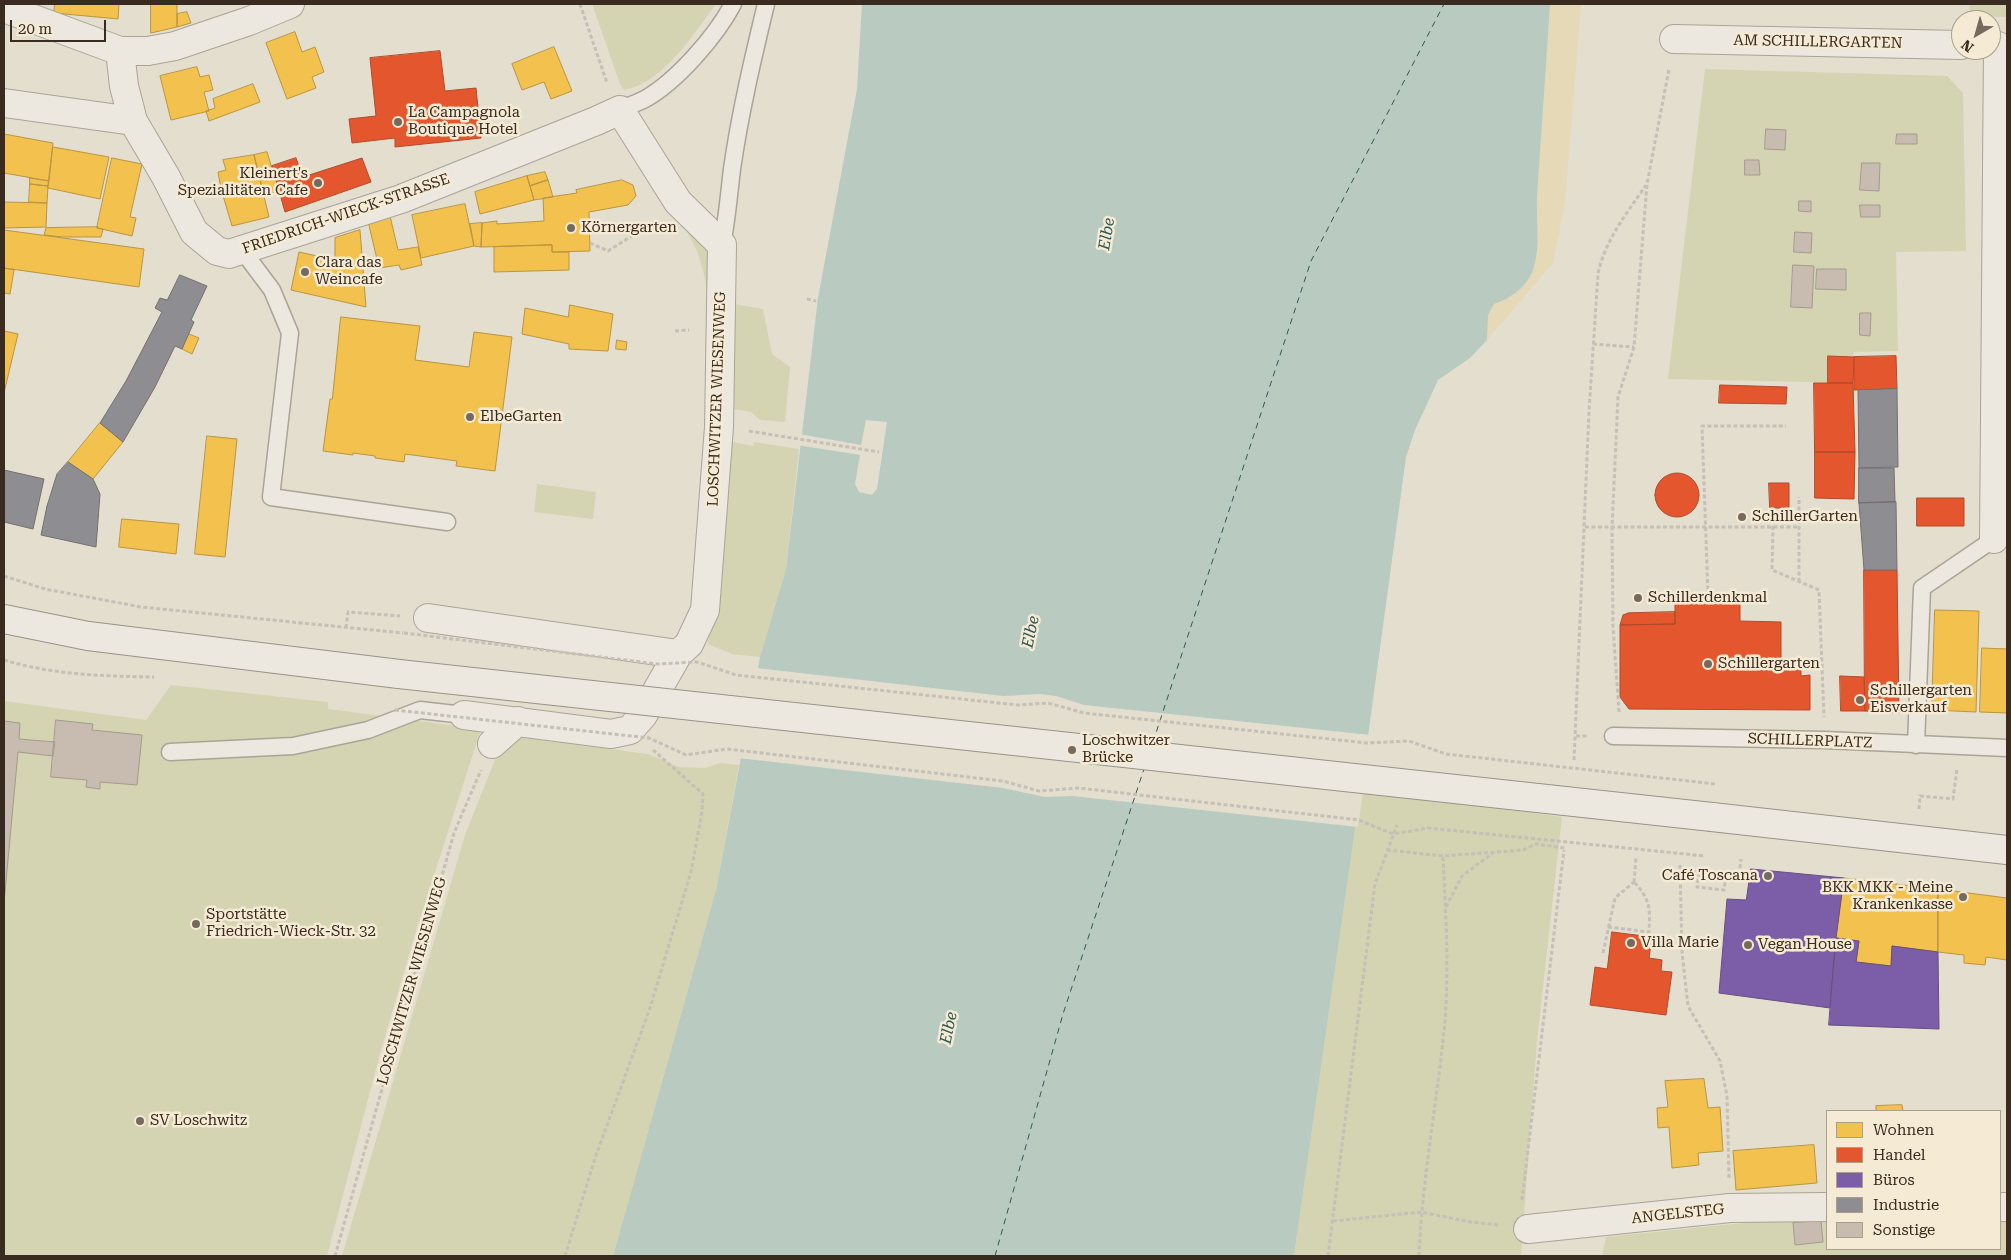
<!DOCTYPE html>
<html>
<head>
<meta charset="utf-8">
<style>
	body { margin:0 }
	#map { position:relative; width:2011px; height:1260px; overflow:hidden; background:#e4decf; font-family:"Roboto Serif",serif }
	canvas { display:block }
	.frame { position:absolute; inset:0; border:5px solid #392b1f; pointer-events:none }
	.legend { position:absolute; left:1826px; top:1110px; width:175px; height:140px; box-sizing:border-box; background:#f5ebd5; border:1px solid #aa9e8c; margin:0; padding:6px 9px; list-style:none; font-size:15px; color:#392b1f }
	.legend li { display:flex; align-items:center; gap:10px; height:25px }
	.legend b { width:25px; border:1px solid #aa9e8c }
	.north { position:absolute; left:1951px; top:10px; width:50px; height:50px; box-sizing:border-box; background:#f5ebd5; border:1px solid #aa9e8c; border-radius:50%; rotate:218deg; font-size:14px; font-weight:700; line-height:20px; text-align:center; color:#392b1f }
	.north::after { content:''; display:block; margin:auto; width:18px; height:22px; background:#756a5d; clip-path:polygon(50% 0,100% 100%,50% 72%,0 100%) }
	.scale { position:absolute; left:10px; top:20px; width:96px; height:22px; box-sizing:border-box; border:2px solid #392b1f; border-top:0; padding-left:6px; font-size:15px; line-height:18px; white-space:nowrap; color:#392b1f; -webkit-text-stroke:4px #f5ebd5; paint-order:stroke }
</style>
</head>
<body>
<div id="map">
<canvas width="2011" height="1260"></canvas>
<div class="frame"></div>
<ul class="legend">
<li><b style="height:14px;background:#f2c14e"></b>Wohnen</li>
<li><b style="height:14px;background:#e4572e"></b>Handel</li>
<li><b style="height:14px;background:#7b5ea7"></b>Büros</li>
<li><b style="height:14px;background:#8d8d92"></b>Industrie</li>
<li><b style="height:14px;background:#c8bcb0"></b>Sonstige</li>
</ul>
<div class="north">N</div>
<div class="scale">20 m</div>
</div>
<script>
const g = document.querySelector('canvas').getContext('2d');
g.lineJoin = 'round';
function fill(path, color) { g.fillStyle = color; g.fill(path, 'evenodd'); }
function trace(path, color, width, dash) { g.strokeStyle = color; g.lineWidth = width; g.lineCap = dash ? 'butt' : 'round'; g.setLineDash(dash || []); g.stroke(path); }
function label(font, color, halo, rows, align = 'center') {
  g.font = font + ' "Roboto Serif",serif'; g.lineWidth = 5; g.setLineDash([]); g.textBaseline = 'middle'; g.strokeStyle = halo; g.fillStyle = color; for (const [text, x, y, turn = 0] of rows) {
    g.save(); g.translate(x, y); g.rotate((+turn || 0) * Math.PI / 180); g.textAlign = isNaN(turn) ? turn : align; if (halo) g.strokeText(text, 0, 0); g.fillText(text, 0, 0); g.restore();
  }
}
fill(new Path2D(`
	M592,4H716C692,35 666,81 624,90L620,84Z
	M1970,4H2007V17L1969,16Z
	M1705,69L1947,76L1963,93L1966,251L1896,252L1898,351L1854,352L1853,383L1668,379Z
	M682,221L706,245L711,262L713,325L707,324V290L704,274L697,251Z
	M734,304L763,309L772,354L790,367L785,422L760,420L751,412L727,408Z
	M727,441L753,446L754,442L799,449L786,569L760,657L732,654L708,644L722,543Z
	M537,484L596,492L593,519L534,512Z
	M171,685L328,702V709L481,729L417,928L382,1046L327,1256H4V701L146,720Z
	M509,736L648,754L679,767L705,768L720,763L739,765L716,890L613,1256H342L465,835L500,747Z
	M1361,788L1562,817L1537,1041L1521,1256H1294Z
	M1822,1215H1827V1249H2000V1221H2007V1256H1602L1606,1237Z`), '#d4d4b2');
fill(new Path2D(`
	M1550,4H1581L1565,202L1553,263L1487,340L1488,315L1494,304C1511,299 1527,287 1533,270C1541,246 1536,222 1537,198C1541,133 1546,69 1550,4Z`), '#e6d9b7');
fill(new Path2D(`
	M862,4H1550C1546,69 1541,133 1537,198C1536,223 1541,246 1533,270C1527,287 1510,299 1494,304L1488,315L1487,340L1470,358L1438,380L1415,430L1406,457L1361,788L1294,1256H613L716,890L760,657L786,569L818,298L857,89Z`), '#b9cac0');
fill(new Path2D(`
	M866,420L887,422L877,489L872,495L859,492L855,484L860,455L797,445L799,434L861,445Z
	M756,668L1003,696L1040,694L1056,696L1084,705L1371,735L1358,827L1072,796L1045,797L1003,788L738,758Z`), '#e4decf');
const homes = new Path2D(`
	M55,4H119L118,19L54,13Z
	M151,4H177V27L151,33Z
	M187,12L191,23L177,27V14Z
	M295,32L302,52L315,47L324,72L312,77L316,88L287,99L266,43Z
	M554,47L572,91L551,99L544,82L522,90L512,64Z
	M197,67L200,77L209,75L213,90L204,92L209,111L171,120L160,76Z
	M253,84L260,102L209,121L206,111L215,108L213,99Z
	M4,134L53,143L49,181L4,173Z
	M53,147L109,157L100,199L48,188Z
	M267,152L279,191L264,195L254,155Z
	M254,155L269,217L232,226L221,189L218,172L226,170L223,160Z
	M112,158L142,164L130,217L136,218L132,236L97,228Z
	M545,172L548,180L530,186L527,176Z
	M527,176L534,200L480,214L475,192Z
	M30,178L49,181L48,186L30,184Z
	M548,180L553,197L534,200L530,186Z
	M622,180L633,185L636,196L628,205L589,212L590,251L552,252V245L481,247L482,223L497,221V224L544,221L543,198L577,193L576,190Z
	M30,184L48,186L47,203L29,202Z
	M4,202L47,203L46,227L4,228Z
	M465,204L474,246L421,258L412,215Z
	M390,216L398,250L418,247L422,265L401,270L399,265L379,268L368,221Z
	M482,223L481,247L474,246L470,224Z
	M98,227L97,228L103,229L101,237H63L44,235L46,228Z
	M4,230L144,249L139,287L4,268Z
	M360,230L366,307L291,290L299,252L335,260V238Z
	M552,245V252H569V270L494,272V247Z
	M4,268L14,270L10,294L4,293Z
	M570,305L613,314L608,351L569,349V344L522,334L525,308L568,317Z
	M341,317L420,326L415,360L469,367L474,332L512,337L495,471L456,466L457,461L405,454L404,462L375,458V456L353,453V455L323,451L330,399H332Z
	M4,331L18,334L4,393Z
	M189,334L199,338L192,354L182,349Z
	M617,340L627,342L626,350L616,349Z
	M100,423L123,442L93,479L68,462Z
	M207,436L237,439L225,557L195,554Z
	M122,519L179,524L176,554L119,547Z
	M1935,610L1979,611L1976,712L1932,710Z
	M1982,648L2007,649V713L1980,712Z
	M1844,878L1938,889V952L1892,946L1891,966L1856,962L1859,941L1836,938Z
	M1938,889L2007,898V960L1986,957L1985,965L1964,963V955L1938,952Z
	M1704,1079L1708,1108L1720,1107L1723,1151L1698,1153L1699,1165L1672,1168L1669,1127L1658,1128L1657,1108L1668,1107L1665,1081Z
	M1902,1105L1903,1111H1876V1106Z
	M1814,1145L1817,1183L1736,1190L1733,1151Z`);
fill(homes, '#f2c14e');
trace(homes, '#ba9440', 1);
const shops = new Path2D(`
	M440,51L445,91L476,88L481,138L395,147V138L352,143L349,119L376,116L370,58Z
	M296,158L303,177L362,158L371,182L285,212L272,166Z
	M1828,356L1854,357L1853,383H1828Z
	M1896,356L1897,389L1854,390V357Z
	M1814,383H1853L1855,452H1815Z
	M1720,385L1787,387L1786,404L1719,403Z
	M1815,452H1855L1854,499L1815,498Z
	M1655 495a22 22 0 1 1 44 0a22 22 0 1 1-44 0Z
	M1769,483H1789V508H1770Z
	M1917,498H1964V526H1917Z
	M1864,570H1897L1899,713L1865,711Z
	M1740,595V621L1781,622V665H1801V676L1810,675V710L1629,709L1620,697V625L1675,624V598Z
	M1675,612V624L1620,625L1623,615L1628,613Z
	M1840,676L1864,677L1865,711H1841Z
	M1612,932L1652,937L1649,958L1662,960L1661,971L1672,972L1666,1015L1590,1005L1595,967L1607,969Z`);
fill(shops, '#e4572e');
trace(shops, '#b14a2a', 1);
const offices = new Path2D(`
	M1751,869L1844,878L1836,938L1830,1008L1719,993L1727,899L1746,900Z
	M1836,938L1859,941L1856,962L1891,966L1892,946L1938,952L1939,1029L1829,1025Z`);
fill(offices, '#7b5ea7');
trace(offices, '#674f7e', 1);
const industry = new Path2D(`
	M180,275L207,286L191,320L194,322L182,349L175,346L155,387L123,442L100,423L126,381L162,312L155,308L160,298L167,300Z
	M1897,389L1898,467L1859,468L1858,390Z
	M68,462L93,479L100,494L96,547L41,535L47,506L57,474Z
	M1859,468H1894L1895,502L1859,503Z
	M4,470L44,479L33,529L4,522Z
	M1896,502L1897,570H1864L1859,503Z`);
fill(industry, '#8d8d92');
trace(industry, '#747070', 1);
trace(new Path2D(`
	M1153,742L1311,261L1444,4
	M995,1256L1063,1014L1144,769`), '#2f5855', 1, [6, 5]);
const building = new Path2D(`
	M1766,129L1786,130L1785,150L1765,149Z
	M1897,134H1917V144H1896Z
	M1745,160H1759L1760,175H1745Z
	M1862,163H1880L1879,191L1860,190Z
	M1799,201H1811V212L1799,211Z
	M1860,205H1880V217H1861Z
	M1795,232L1812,233L1811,253L1794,252Z
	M1793,265L1814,266L1812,308L1791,307Z
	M1817,269H1846V290L1816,289Z
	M1860,313H1871L1870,336L1860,335Z
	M56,720L93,724L92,730L142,735L137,785L100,782V789L86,787L87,780L51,777Z
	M4,721L20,723L19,739L55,742L53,756L18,752L4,903Z
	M1821,1221L1823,1242L1795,1245L1793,1223Z`);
fill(building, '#c8bcb0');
trace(building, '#a59a8e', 1);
const lane = new Path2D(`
	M620,110C628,106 637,103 645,99C677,81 716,36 733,4
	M722,245C727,219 729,194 732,169C740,113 753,58 766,4
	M242,250L272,290L290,333L271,497L447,522
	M1613,736L1825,740L2007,748
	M1916,745L1922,588L1994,539
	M170,752L293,746L368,730L420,710L464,715`);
const street = new Path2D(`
	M290,4L249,21L175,46L148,51H120L124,86L133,121L166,177L194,232L217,251L229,254L401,199L596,121L620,110L678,202L722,245L719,427L705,610L689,644L678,654L643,715L630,730L611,734L464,715
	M4,8L120,51
	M1674,39L1961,45
	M4,103L133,121
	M1994,539L1998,46
	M428,618L678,654
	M492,744L518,721
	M2000,1207H2007
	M1528,1229L1730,1208L1827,1207`);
const secondary = new Path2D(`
	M4,619L88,636L399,674
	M1712,817L2007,850`);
trace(lane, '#aaa397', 19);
trace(street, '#aaa397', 30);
trace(secondary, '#999288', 30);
trace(new Path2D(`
	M580,4L607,83
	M590,243L608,251L654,222
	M807,299L816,301
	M675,331L689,330
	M1593,344L1634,347
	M749,431L879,452
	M1773,526L1772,570L1819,590L1824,717
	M1585,527H1799
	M4,576L45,589L141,607L403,633
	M1799,582V497
	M1708,596L1702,426H1786
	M346,628L348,612L400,616
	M4,660C53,675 103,676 154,677
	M1619,712L1613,627L1612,528L1618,397L1634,347L1647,184L1669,69
	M1576,736H1588
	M1574,760L1589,411L1598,274C1605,240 1627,213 1646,185
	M1919,809L1920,796L1953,799L1957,769
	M1387,850L1443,856L1523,850L1536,844L1565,848
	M1680,865L1682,952L1688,1006L1720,1061L1727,1096L1729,1178
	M1680,871L1699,872L1697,887L1724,890L1726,875L1739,876L1741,859
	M1634,882L1636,858
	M1446,907L1462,876L1493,853
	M1608,927L1649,932C1650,909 1651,900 1634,882
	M1603,953L1615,898L1634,882
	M1522,1200L1564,850
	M1333,1221L1421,1212L1471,1222L1498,1225
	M335,1256L454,833L481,770
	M565,1256L595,1158L649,1011L691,872L702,812L703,794L652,749
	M1328,1256L1375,884L1397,825
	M1419,1256C1422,1184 1435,1113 1443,1041C1450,980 1446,918 1443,856`), '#c5bfb7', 3, [4, 2.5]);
trace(lane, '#ece8e0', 16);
trace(street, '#ece8e0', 28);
trace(secondary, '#ece8e0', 28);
const secondaryBridge = new Path2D(`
	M399,674L1712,817`);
trace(secondaryBridge, '#999288', 30, []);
trace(new Path2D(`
	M404,633L658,664L697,662L736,675L1018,705L1048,703L1084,713L1367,743L1409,741L1446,754L1716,784
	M395,710L649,738L686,755L727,749L1003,781L1039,791L1078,788L1359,820L1393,834L1428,828L1705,856`), '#c5bfb7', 3, [4, 2.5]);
trace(secondaryBridge, '#ece8e0', 28);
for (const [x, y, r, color] of [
	[398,122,5,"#756a5d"],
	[318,183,5,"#756a5d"],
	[571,228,5,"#756a5d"],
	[305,272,5,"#756a5d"],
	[470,417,5,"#756a5d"],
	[1742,517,5,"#756a5d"],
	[1638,598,5,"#756a5d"],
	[1708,664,5,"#756a5d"],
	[1860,700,5,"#756a5d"],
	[1072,750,5,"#756a5d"],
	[1768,876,5,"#756a5d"],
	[1963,897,5,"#756a5d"],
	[196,924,5,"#756a5d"],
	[1631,943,5,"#756a5d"],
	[1748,945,5,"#756a5d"],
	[140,1121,5,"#756a5d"]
]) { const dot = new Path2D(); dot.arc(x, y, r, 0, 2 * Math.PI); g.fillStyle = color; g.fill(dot); trace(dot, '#f5ebd5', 2); }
label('15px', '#392b1f', '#f5ebd5', [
	["AM SCHILLERGARTEN",1818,42,1],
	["FRIEDRICH-WIECK-STRASSE",346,214,-19],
	["LOSCHWITZER WIESENWEG",717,399,-88],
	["SCHILLERPLATZ",1810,741,2],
	["LOSCHWITZER WIESENWEG",412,981,-74],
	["ANGELSTEG",1678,1214,-6]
]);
label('15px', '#392b1f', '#f5ebd5', [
	["La Campagnola",408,113],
	["Boutique Hotel",408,130],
	["Kleinert's",308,174,"right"],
	["Spezialitäten Cafe",308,191,"right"],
	["Körnergarten",581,228],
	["Clara das",315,263],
	["Weincafe",315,280],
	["ElbeGarten",480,417],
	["SchillerGarten",1752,517],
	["Schillerdenkmal",1648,598],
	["Schillergarten",1718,664],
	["Schillergarten",1870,691],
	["Eisverkauf",1870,708],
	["Loschwitzer",1082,741],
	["Brücke",1082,758],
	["Café Toscana",1758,876,"right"],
	["BKK MKK - Meine",1953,888,"right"],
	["Krankenkasse",1953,905,"right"],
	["Sportstätte",206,915],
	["Friedrich-Wieck-Str. 32",206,932],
	["Villa Marie",1641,943],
	["Vegan House",1758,945],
	["SV Loschwitz",150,1121]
], 'left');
label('italic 16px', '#2f5855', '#f5ebd5', [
	["Elbe",1107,234,-81],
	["Elbe",1031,632,-78],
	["Elbe",949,1028,-78]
]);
</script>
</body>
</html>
